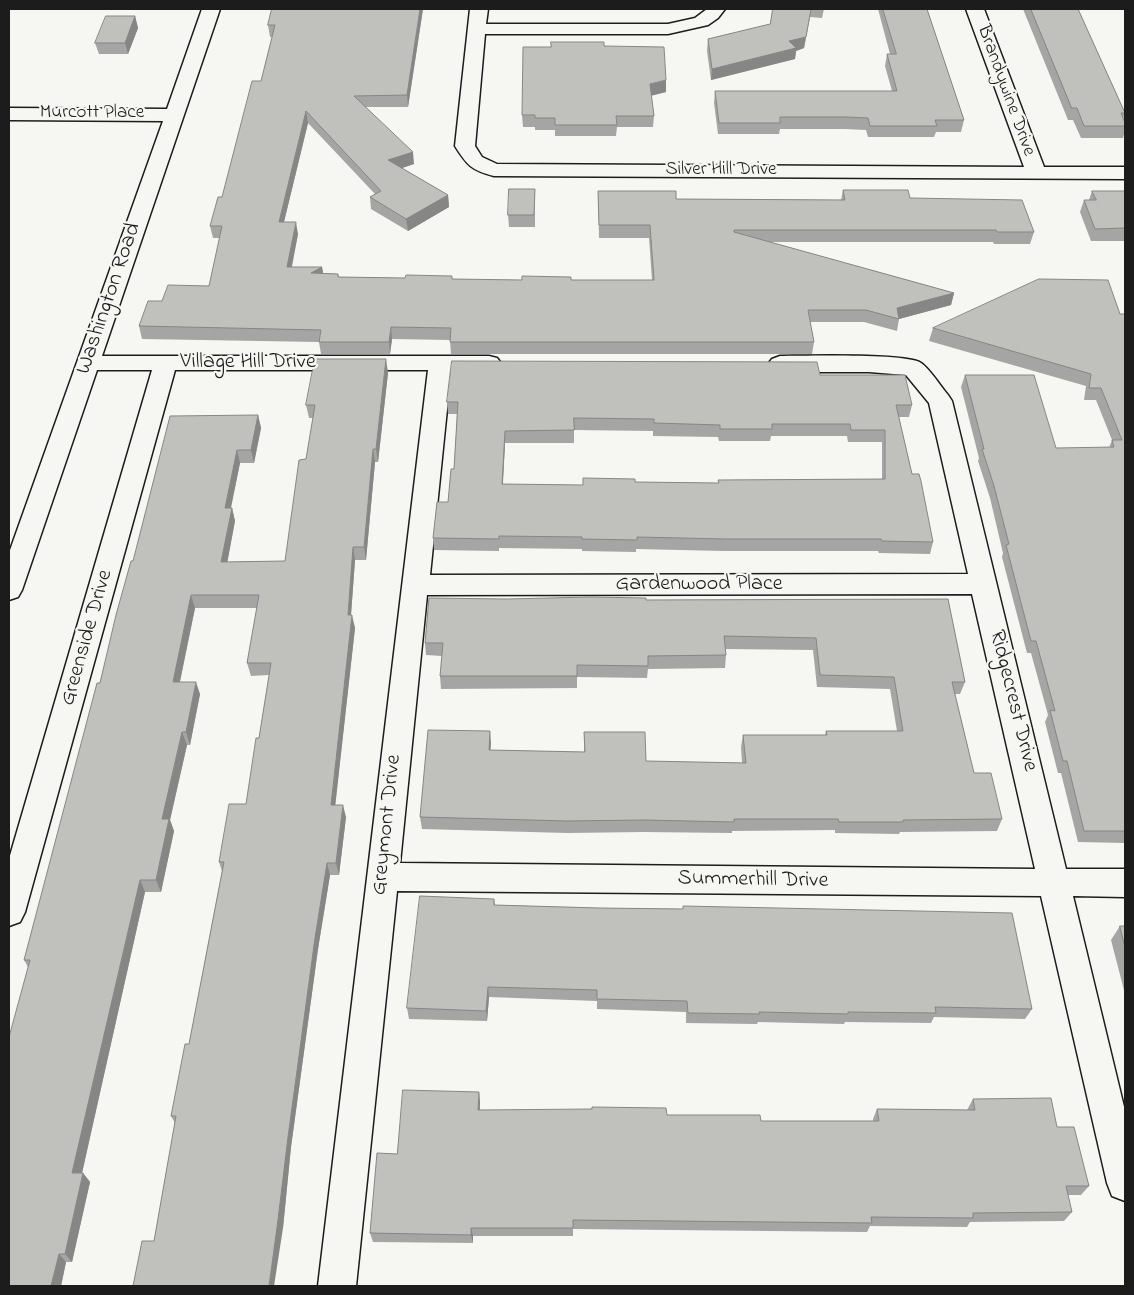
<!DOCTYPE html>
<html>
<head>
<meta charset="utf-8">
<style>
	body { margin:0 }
	#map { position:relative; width:1134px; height:1295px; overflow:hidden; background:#f6f6f2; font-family:"Indie Flower",sans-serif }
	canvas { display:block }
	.frame { position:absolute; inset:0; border:10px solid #1c1c1c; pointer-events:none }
</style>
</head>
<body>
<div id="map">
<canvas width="1134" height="1295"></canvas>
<div class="frame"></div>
</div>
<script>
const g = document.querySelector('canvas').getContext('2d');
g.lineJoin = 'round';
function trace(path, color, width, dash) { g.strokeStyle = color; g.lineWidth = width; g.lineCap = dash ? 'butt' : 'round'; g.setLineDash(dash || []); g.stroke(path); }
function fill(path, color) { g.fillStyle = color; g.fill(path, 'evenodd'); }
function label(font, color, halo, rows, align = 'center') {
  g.font = font + ' "Indie Flower",sans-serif'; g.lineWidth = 4.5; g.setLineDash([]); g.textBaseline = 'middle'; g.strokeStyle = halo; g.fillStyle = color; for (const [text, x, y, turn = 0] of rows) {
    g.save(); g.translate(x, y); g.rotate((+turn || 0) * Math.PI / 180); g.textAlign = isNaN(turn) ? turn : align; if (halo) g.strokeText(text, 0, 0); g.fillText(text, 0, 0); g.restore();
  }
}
const minor = new Path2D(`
	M202,9H220L102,356H489L497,358L501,363L497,368L489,370H451L430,575L968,574L929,403L906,375L869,372H780L772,369L768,364L772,359L780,356C803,356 907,353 921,363C930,369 941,387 948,395L952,401L1066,869H1125V897L1073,896L1125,1111V1201L1112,1196L1107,1183L1041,896L397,891L356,1286H318L428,370H175L25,912L20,922L9,926V859L152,370H97L22,590L18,597L9,600V553L163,121L9,120V108L167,109ZM972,594L1035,869L400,863L427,595Z
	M470,9H488L486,24H668L695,18L707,9H725L718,18L708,25L668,34H485L475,146L482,157L497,164L1024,167L966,9H984L1044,167H1125V179L494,176C471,170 467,165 455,146Z`);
trace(minor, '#1c1c1c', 3);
fill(minor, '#f6f6f2');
fill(new Path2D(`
	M272,9H423L408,107H366L414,164L402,168L448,195L449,207L408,231L371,209L370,197L375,194L308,123L284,222L298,234L292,267H322L323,273L338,274L339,277L405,278L452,276V279L522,280H652L649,238H599L598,191L676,199L841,200L843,190L910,198L1034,232L1030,244H994L993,242H769L954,293L951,305L899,319L897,331L864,322H810L814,342L812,354H451L450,340L392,339L390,354H321L319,342L142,339L139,326L162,301L209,286L220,238H213L210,226L222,197L261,81L272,37H270L268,25Z
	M773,9H824L822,18L810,17L804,48L796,51L795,59L711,80L707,51L708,39L770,24Z
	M878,9H927L964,120L961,132H936L934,137H868L866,130L845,129H780L779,134H718L714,103L715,91H892L885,66L887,54H890Z
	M1023,9H1078L1125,113L1123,119L1125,123V130L1123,138H1081L1073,120H1068Z
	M135,16L138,28L128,54H99L95,43Z
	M604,46L666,92L651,96L654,116L653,127H617L616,136H555V130H535V127H523L522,115L551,47Z
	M535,189V227H509L508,215Z
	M1092,191H1125V241H1091L1080,212L1084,200H1089Z
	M1125,314V843L1078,842L1061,773H1058L1045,722L1048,715L1031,653H1027L1002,557L1003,553L990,498L978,461L979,458L961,387L965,375L1056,448H1109L1112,440L1096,400H1084L1086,386L929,341L933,328Z
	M388,373L378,462H375L366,560H355L351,615L355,628L335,805L346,817L339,875H330L318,949L291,1147L283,1228L154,1241L175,1123L171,1116L189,1044L222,871L219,862L246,804L259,738L269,675L251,676L247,663L257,608H195L180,682L200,694L190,745H187L170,820L174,831L161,892H145L123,990L82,1173H83L90,1182L72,1262H66L61,1286H9L28,967L24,960L133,561L258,415L261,428L254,463H240L231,508H232L235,521L227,562L285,561L306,459L313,418H309L306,405Z
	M820,375L912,405L909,417H899L912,474L933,542L930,554L879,553L878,551H724L636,549V552L582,551V549L499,548V551L434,550L433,538L448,502L454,469L457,414H448L447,402ZM574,430L653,431V436L718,437L719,441H770L771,436H847L848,442H882V479L718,480V483L635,482L583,485L503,484L505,443H574Z
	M948,599L965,682L960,694H955L974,773L1002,819L997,831L900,832L899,834L835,833V830L732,831V833L643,832L567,833L422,829L420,817L490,731V750L584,752V732L646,761L742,763L741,747L743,735H825L826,731H897L890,689L817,687L813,650L726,649V655L725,668L648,669L647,678L577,677V688L441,689L440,676L442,656L426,655L425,643L646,600Z
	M494,899L495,905L599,908L683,909V906L1032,1009L1025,1019L934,1017L931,1023L845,1022L844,1024L758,1022L757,1024L686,1023V1012L597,1009V1001L489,997L487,1021L409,1019L407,1008Z
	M1120,926H1125V994L1111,940Z
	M479,1092L480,1103V1110L667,1115L761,1121H873V1119L877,1109L967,1110L973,1099L1057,1127L1089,1186L1081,1195H1068L1072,1212L1064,1221L970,1222L967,1227L870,1226L867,1232L573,1229V1236H473V1243L373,1242L370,1233L397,1154Z`), '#a5a5a3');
fill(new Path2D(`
	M420,9H423L408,107L407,95Z
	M811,9L804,48L796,51L795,59L711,80L712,69Z
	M135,16L138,28L128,54L125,43Z
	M666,80V92L649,96L650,84Z
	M306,111L308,123L281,234L279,222Z
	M413,152L414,164L390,172L388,160Z
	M448,195L449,207L408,231L406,219Z
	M296,222L298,234L289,279L287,267Z
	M322,267L324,279L311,273Z
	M954,293L951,305L899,319L897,308Z
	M391,327L392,339L390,354L389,342Z
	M386,359L388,373L378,462L376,449Z
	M258,415L261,428L254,463L251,450Z
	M505,431V443L502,496V484Z
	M373,449L375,462L366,560L364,547Z
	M237,450L240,463L228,521L225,508Z
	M232,508L235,521L225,575L221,562Z
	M353,547L355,560L350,628L348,615Z
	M191,595L195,608L177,695L173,682Z
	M352,615L355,628L334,817L331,805Z
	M196,682L200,694L190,745L186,732Z
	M490,731L491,743L490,762L489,750Z
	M182,732L187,745L170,820L174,831L161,892L156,880L162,819Z
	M343,805L346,817L339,875L336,863Z
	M327,863L330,875L318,949L291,1147L283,1228L274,1286H269L288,1137L315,938Z
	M140,880L145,892L80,1182L72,1173Z
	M488,987L489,997L487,1021L486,1011Z
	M479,1092L480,1103L479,1120L478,1110Z
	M83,1173L90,1182L72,1262L65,1254Z
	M471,1228L473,1236V1243L471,1235Z
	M59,1254L66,1262L61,1286H51Z`), '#868684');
const building = new Path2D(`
	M272,9H420L407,95L354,96L413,152L388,160L448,195L406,219L370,197L381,191L306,111L279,222H296L287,267H322L311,273L338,274V277L405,278L406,275L452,276V279L522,280V276L571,277V280H654L650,225H599L598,191H676V199L845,200L843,190H908L910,198L1022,200L1034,232H997L996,230H734V232L954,293L897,308L899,319L866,310H808L814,342H450L451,328L391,327L389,342H319L321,330L139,326L148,301H162L168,285L209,286L222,226H210L218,197H222L252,81H261L275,25H268Z
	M773,9H811L806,37L789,41L796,48L712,69L708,39L770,24Z
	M883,9H927L964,120H935L937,126H870L868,118L847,117H780V123H719L715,91H897L887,54H896Z
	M1031,9H1078L1125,113H1121L1125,123V126H1084L1077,108H1072Z
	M106,16H135L125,43H95Z
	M551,42H604V46L664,47L666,80L650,84L654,116H616L617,125H555V118H535V115H522L523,47H551Z
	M509,189H535L534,215H508Z
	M1092,191H1125V228L1095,229L1084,200H1096Z
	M1039,279L1108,280L1120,314H1125V831H1084L1067,761H1063L1050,710L1055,711L1036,641H1031L1006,545L1009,544L994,486L982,449H984L965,375H1034L1056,448L1114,447L1112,440H1122L1101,388H1089L1091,374L933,328Z
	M315,359H386L376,449H373L364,547H353L348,615H352L331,805H343L336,863H327L315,938L288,1137L278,1220L269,1286H133L142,1241H154L176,1116H171L185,1044H189L224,862H219L229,804H246L256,738H259L271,663H247L259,595H191L173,682H196L186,732H182L162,819H169L156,880H140L117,979L72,1173H83L65,1254H59L51,1286H9V1037L30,960H24L97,683H100L116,615L131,561H133L170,416L258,415L251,450H237L225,508H232L221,562L285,561L299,460L306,459L315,405H306Z
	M452,361L817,362L820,375H905L912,405H896L912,474H919L921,481L933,542L882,541L881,539H725L637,537V540L582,539V537L499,536V539L433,538L437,502H448L451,469H454L458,402H447ZM574,418L654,419V423L720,425V429H772V424H850L851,430H885V479L718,480L719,483L635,482V479L583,478V485L502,484L505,431L574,430Z
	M590,597L646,598V600L948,599L965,682H952L974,773H991L1002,819L903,820V822H839L838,819H734V822L644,820L567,821L420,817L428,730L490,731L489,750L585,752L584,732H645L646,761L746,763L743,735H827L826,731H903L894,677L820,675L816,638L724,636L726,655L648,656V666L577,665V676H440L443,643H425L429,598L507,599Z
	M420,896L494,899V905L599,908L683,909V906L1012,913L1032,1009L935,1007L936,1013L848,1012V1014L759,1012L760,1014L688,1013L687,1001L597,999V990L488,987L486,1011L407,1008Z
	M1120,926H1125V947Z
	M403,1090L479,1092L478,1110L592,1109V1107L666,1108L667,1115H760L761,1121H879L877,1109L975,1110L973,1099L1051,1098L1057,1127H1074L1089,1186H1066L1072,1212L973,1213V1218L871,1217L872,1223L573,1220V1228H471V1235L370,1233L377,1153L397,1154Z`);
fill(building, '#c0c0bd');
trace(building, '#868684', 1);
label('19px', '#1c1c1c', '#f6f6f2', [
	["Brandywine Drive",1005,91,70],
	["Murcott Place",92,114],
	["Silver Hill Drive",721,171]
]);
label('22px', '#1c1c1c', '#f6f6f2', [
	["Washington Road",110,299,-71],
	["Village Hill Drive",248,363],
	["Gardenwood Place",699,585],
	["Greenside Drive",88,638,-74],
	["Ridgecrest Drive",1012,701,76],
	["Greymont Drive",388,825,-84],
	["Summerhill Drive",753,881,1]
]);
</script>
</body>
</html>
